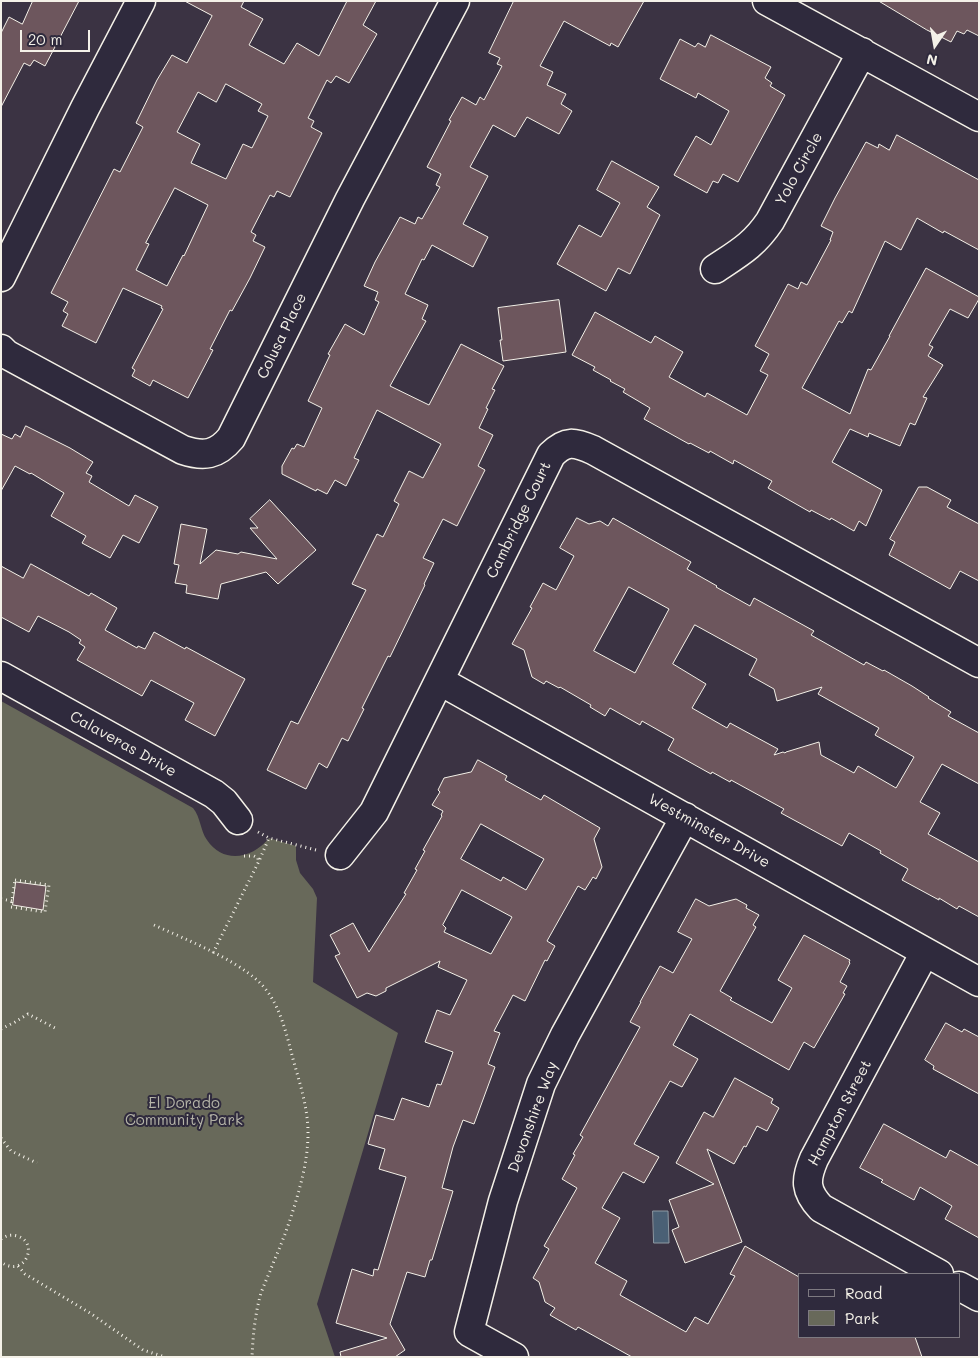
<!DOCTYPE html>
<html>
<head>
<meta charset="utf-8">
<style>
	body { margin:0 }
	#map { position:relative; width:980px; height:1358px; overflow:hidden; background:#3b3343; font-family:Mali,sans-serif }
	canvas { display:block }
	.frame { position:absolute; inset:0; border:2px solid #f4f1e8; pointer-events:none }
	.legend { position:absolute; left:798px; top:1273px; width:162px; height:65px; box-sizing:border-box; background:#2f2a3d; border:1px solid #7e7a81; margin:0; padding:6px 9px; list-style:none; font-size:15px; color:#f4f1e8 }
	.legend li { display:flex; align-items:center; gap:10px; height:25px }
	.legend b { width:25px; border:1px solid #7e7a81 }
	.north { position:absolute; left:910px; top:20px; width:50px; height:50px; -webkit-text-stroke:4px #2f2a3d; paint-order:stroke; rotate:192deg; font-size:14px; font-weight:700; line-height:20px; text-align:center; color:#f4f1e8 }
	.north::after { content:''; display:block; margin:auto; width:18px; height:22px; background:#f4f1e8; clip-path:polygon(50% 0,100% 100%,50% 72%,0 100%) }
	.scale { position:absolute; left:20px; top:30px; width:70px; height:22px; box-sizing:border-box; border:2px solid #f4f1e8; border-top:0; padding-left:6px; font-size:15px; line-height:18px; white-space:nowrap; color:#f4f1e8; -webkit-text-stroke:4px #2f2a3d; paint-order:stroke }
</style>
</head>
<body>
<div id="map">
<canvas width="980" height="1358"></canvas>
<div class="frame"></div>
<ul class="legend">
<li><b style="height:6px;background:#2f2a3d"></b>Road</li>
<li><b style="height:14px;background:#68695a"></b>Park</li>
</ul>
<div class="north">N</div>
<div class="scale">20 m</div>
</div>
<script>
const g = document.querySelector('canvas').getContext('2d');
g.lineJoin = 'round';
function fill(path, color) { g.fillStyle = color; g.fill(path, 'evenodd'); }
function trace(path, color, width, dash) { g.strokeStyle = color; g.lineWidth = width; g.lineCap = dash ? 'butt' : 'round'; g.setLineDash(dash || []); g.stroke(path); }
function label(font, color, halo, rows, align = 'center') {
  g.font = font + ' Mali,sans-serif'; g.lineWidth = 4; g.setLineDash([]); g.textBaseline = 'middle'; g.strokeStyle = halo; g.fillStyle = color; for (const [text, x, y, turn = 0] of rows) {
    g.save(); g.translate(x, y); g.rotate((+turn || 0) * Math.PI / 180); g.textAlign = isNaN(turn) ? turn : align; if (halo) g.strokeText(text, 0, 0); g.fillText(text, 0, 0); g.restore();
  }
}
fill(new Path2D(`
	M1,701L193,808C201,818 200,830 207,840C224,865 253,858 269,838L296,846V860L300,873L313,889L317,898L313,982L398,1033L317,1304L335,1357H1Z`), '#68695a');
const water = new Path2D(`
	M653,1211H668L669,1243H654Z`);
fill(water, '#4a6075');
trace(water, '#8e9aa3', 1);
const building = new Path2D(`
	M33,1H79L45,66L34,60L30,66L24,63L1,107V33L9,17L22,24Z
	M185,1H244L241,7L263,19L249,45L284,64L297,43L319,56L347,1H376L363,25L377,34L349,83L336,76L331,83L327,80L308,118L314,121L311,127L322,133L290,197L277,191L274,197L270,195L251,232L256,235L253,241L265,247L250,278L232,311L230,310L210,349L213,350L188,398L153,380L150,386L132,376L135,370L132,368L163,309L161,308L162,306L123,288L96,343L62,326L68,314L63,311L68,302L51,293L114,169L120,172L143,127L136,123L157,80L172,55L187,63L212,16ZM226,84L262,104L258,111L268,116L252,148L243,144L226,179L191,163L200,144L177,132L198,92L216,102ZM175,188L208,205L184,256L183,255L167,286L136,270L149,244L146,243Z
	M514,1H644L618,47L611,43L610,46L564,21L540,66L553,72L547,85L566,94L561,104L572,111L559,134L527,117L515,137L493,125L470,167L488,176L463,224L488,237L473,267L432,245L424,260L422,259L405,294L428,305L422,319L426,321L390,386L429,405L461,344L504,366L492,389L495,390L486,408L488,409L479,428L493,435L478,466L485,470L457,526L443,519L423,558L434,563L424,584L425,585L390,657L388,656L362,708L364,709L348,741L342,738L327,768L319,763L306,789L267,770L291,721L298,724L366,590L352,584L377,534L383,537L399,504L394,501L409,471L423,478L441,444L377,410L354,458L359,460L346,486L335,480L327,494L317,489L316,491L282,474V466L292,448L294,449L297,444L304,447L322,408L308,401L330,355L328,354L345,324L364,335L379,302L375,300L378,292L364,286L375,262L400,217L415,224L418,217L422,219L440,187L436,185L441,174L427,167L451,121L449,120L462,97L476,105L480,97L484,100L502,66L497,64L500,58L489,53Z
	M879,1H979V36L967,30L964,34L957,31L951,42L927,30Z
	M711,35L771,67L765,78L772,83L770,86L785,95L738,182L723,174L718,183L713,181L707,193L674,175L696,136L711,145L729,111L698,93L696,98L660,79L680,39L695,47L698,43L705,47Z
	M897,135L979,180V250L944,231L943,233L917,218L901,250L885,241L852,313L849,311L842,323L839,321L802,388L850,414L868,369L871,370L890,336H889L926,268L979,297V299L968,318L950,309L929,345L933,347L928,356L943,365L923,397L927,398L915,425L910,423L900,446L869,433L868,437L850,429L832,462L882,490L866,526L859,521L854,531L831,518L830,520L811,510L810,512L768,488L772,481L734,460L733,464L710,451L709,453L690,443L689,444L644,419L650,408L623,392L625,389L610,381L611,380L593,370L595,367L572,355L595,312L651,343L655,336L683,352L669,377L705,397L707,393L747,415L768,375L760,371L769,354L755,346L788,284L798,289L801,282L807,285L831,240H830L833,232L821,226L835,198L866,142L878,148L879,144L889,150Z
	M612,161L659,187L647,207L660,215L630,274L618,268L606,291L557,264L579,225L601,237L620,203L597,190Z
	M559,300L566,352L503,361L500,340H502L498,308Z
	M26,426L70,448L93,462L86,473L92,476L89,482L129,506L135,495L158,507L139,543L123,535L110,558L82,543L86,536L51,516L64,493L31,473L30,474L15,466L1,491V434L12,439L15,434L20,437Z
	M919,487H927L951,500L947,507L979,524V581L960,571L950,589L889,555L895,542L890,539Z
	M270,500L316,550L278,584L266,572L221,584L218,599L186,593L187,585L175,583L179,565L174,564L181,524L207,529L200,564L216,550L238,554L241,552L277,559L250,528H258L250,519Z
	M577,518L589,524L600,521L608,526L613,518L691,562L687,569L717,586L716,587L750,606L754,598L814,631L811,635L864,665L866,662L883,671L884,670L912,686L929,697L928,698L951,712L948,716L979,733V784L942,764L920,802L940,813L928,834L979,862V917L959,906L957,909L939,898V900L902,880L908,869L880,853L881,851L849,833L842,846L781,813L784,809L731,780L730,782L712,772L711,774L668,750L674,739L642,721L640,725L610,708L605,716L590,707L591,705L560,687L559,688L546,681L544,684L532,677L524,650L512,644L532,608L530,607L543,583L556,590L574,556L560,548ZM629,587L669,609L635,673L594,651ZM695,625L757,659L749,675L774,689L777,701L822,687L818,694L879,728L875,735L914,757L896,788L858,766L854,773L821,755L819,742L786,752L785,753L783,752L774,755L778,749L730,723L727,728L692,708L706,684L673,664Z
	M31,564L89,596L91,593L117,608L105,630L137,648L138,646L145,649L154,632L185,649L186,647L245,679L215,736L185,720L194,703L151,680L142,696L77,660L85,647L79,643L81,640L69,632L38,616L29,632L1,617V566L23,578Z
	M478,760L507,776L505,780L541,800L544,795L600,828L594,839L602,867L596,879L593,877L585,890L578,886L547,941L555,946L547,961L545,960L525,1001L513,995L494,1031L500,1033L488,1064L495,1067L474,1124L463,1120L453,1147L442,1188L453,1191L432,1260H430L425,1277L407,1272L390,1324L405,1350L395,1357H341L340,1352L387,1338L336,1323L352,1269L373,1276L374,1269L378,1270L406,1177L379,1169L385,1149L368,1144L376,1115L394,1120L402,1098L429,1107L437,1084L441,1085L453,1052L425,1042L437,1010L450,1015L467,980L438,967L440,961L386,988V991L376,996L367,993L357,998L335,956L340,954L330,935L353,923L369,952L406,894L404,893L417,870L415,869L425,851L423,850L442,816L441,815L443,811L432,805L440,792L438,790L444,778L471,772ZM481,824L544,859L526,890L503,877L501,881L461,859ZM462,890L512,917L491,954L444,932L446,928L443,925Z
	M16,882L46,886L43,910L13,905Z
	M696,899L709,906L736,899L747,905L746,908L759,915L753,925L756,927L720,991L732,998L730,1000L772,1023L792,988L778,980L804,935L850,960L849,962L850,963L840,982L847,986L843,993L845,994L814,1048L804,1042L789,1070L690,1014L673,1045L698,1059L682,1087L670,1081L634,1144L659,1157L644,1183L623,1172L602,1208L620,1218L595,1263L627,1281L620,1295L686,1332L695,1317L708,1324L735,1276L730,1274L745,1246L799,1277V1337H915L922,1357H632L578,1327L576,1330L550,1315L555,1308L545,1302L539,1282L533,1278L549,1249L544,1246L577,1188L562,1179L575,1155L573,1154L583,1137L580,1135L640,1027L630,1022L641,1002H640L660,966L673,973L692,939L678,932Z
	M946,1023L962,1032L964,1029L979,1037V1094L933,1069L934,1066L925,1060Z
	M735,1078L773,1099L771,1103L779,1108L767,1131L757,1126L746,1147L744,1146L734,1164L707,1149L742,1242L685,1263L672,1230L679,1227L669,1200L714,1184L676,1163L704,1112L713,1117Z
	M884,1124L946,1158L950,1150L979,1166V1238L945,1219L952,1206L920,1187L914,1200L881,1182L883,1180L860,1168Z`);
fill(building, '#6d565d');
trace(building, '#f4f1e8', 1);
const minor = new Path2D(`
	M767,1L979,117
	M715,269C739,253 754,245 770,221L862,52
	M1,277L85,108L141,1
	M1,349L6,354L183,450C204,457 217,455 231,438L350,199L455,1
	M1,676L214,794L224,802L238,820
	M440,681L979,982
	M340,855L374,812L551,455C566,440 574,442 593,450L979,663
	M925,952L814,1159C805,1180 805,1191 821,1208L939,1274
	M959,1286L979,1297
	M514,1357L469,1332L503,1201L541,1084L565,1035L685,817`);
trace(minor, '#f4f1e8', 31);
trace(new Path2D(`
	M258,832L269,838L316,850
	M244,856H254L258,858V861
	M15,880L49,885L45,912L11,907Z
	M1,899L12,901
	M154,925C185,939 233,958 258,981C279,1000 286,1032 293,1059C300,1084 308,1108 308,1133C308,1158 302,1181 295,1204C289,1224 282,1243 274,1261C270,1272 265,1282 261,1293C255,1314 253,1335 252,1357
	M213,953L259,861L269,838
	M1,1029L15,1022L28,1014L57,1029
	M1,1138L11,1151L37,1163
	M1,1239C6,1236 10,1234 17,1236C40,1242 25,1279 1,1262
	M18,1266L25,1274L90,1313L143,1350L165,1357`), '#f4f1e8', 3, [1, 4]);
trace(minor, '#2f2a3d', 28);
label('15px', '#f4f1e8', '#2f2a3d', [
	["Yolo Circle",799,169,-61],
	["Colusa Place",282,336,-64],
	["Cambridge Court",519,520,-64],
	["Calaveras Drive",123,744,29],
	["Westminster Drive",709,831,29],
	["Hampton Street",840,1113,-62],
	["Devonshire Way",533,1117,-70]
]);
label('15px', '#b5b4a8', '#2f2a3d', [
	["El Dorado",184,1103],
	["Community Park",184,1120]
]);
</script>
</body>
</html>
